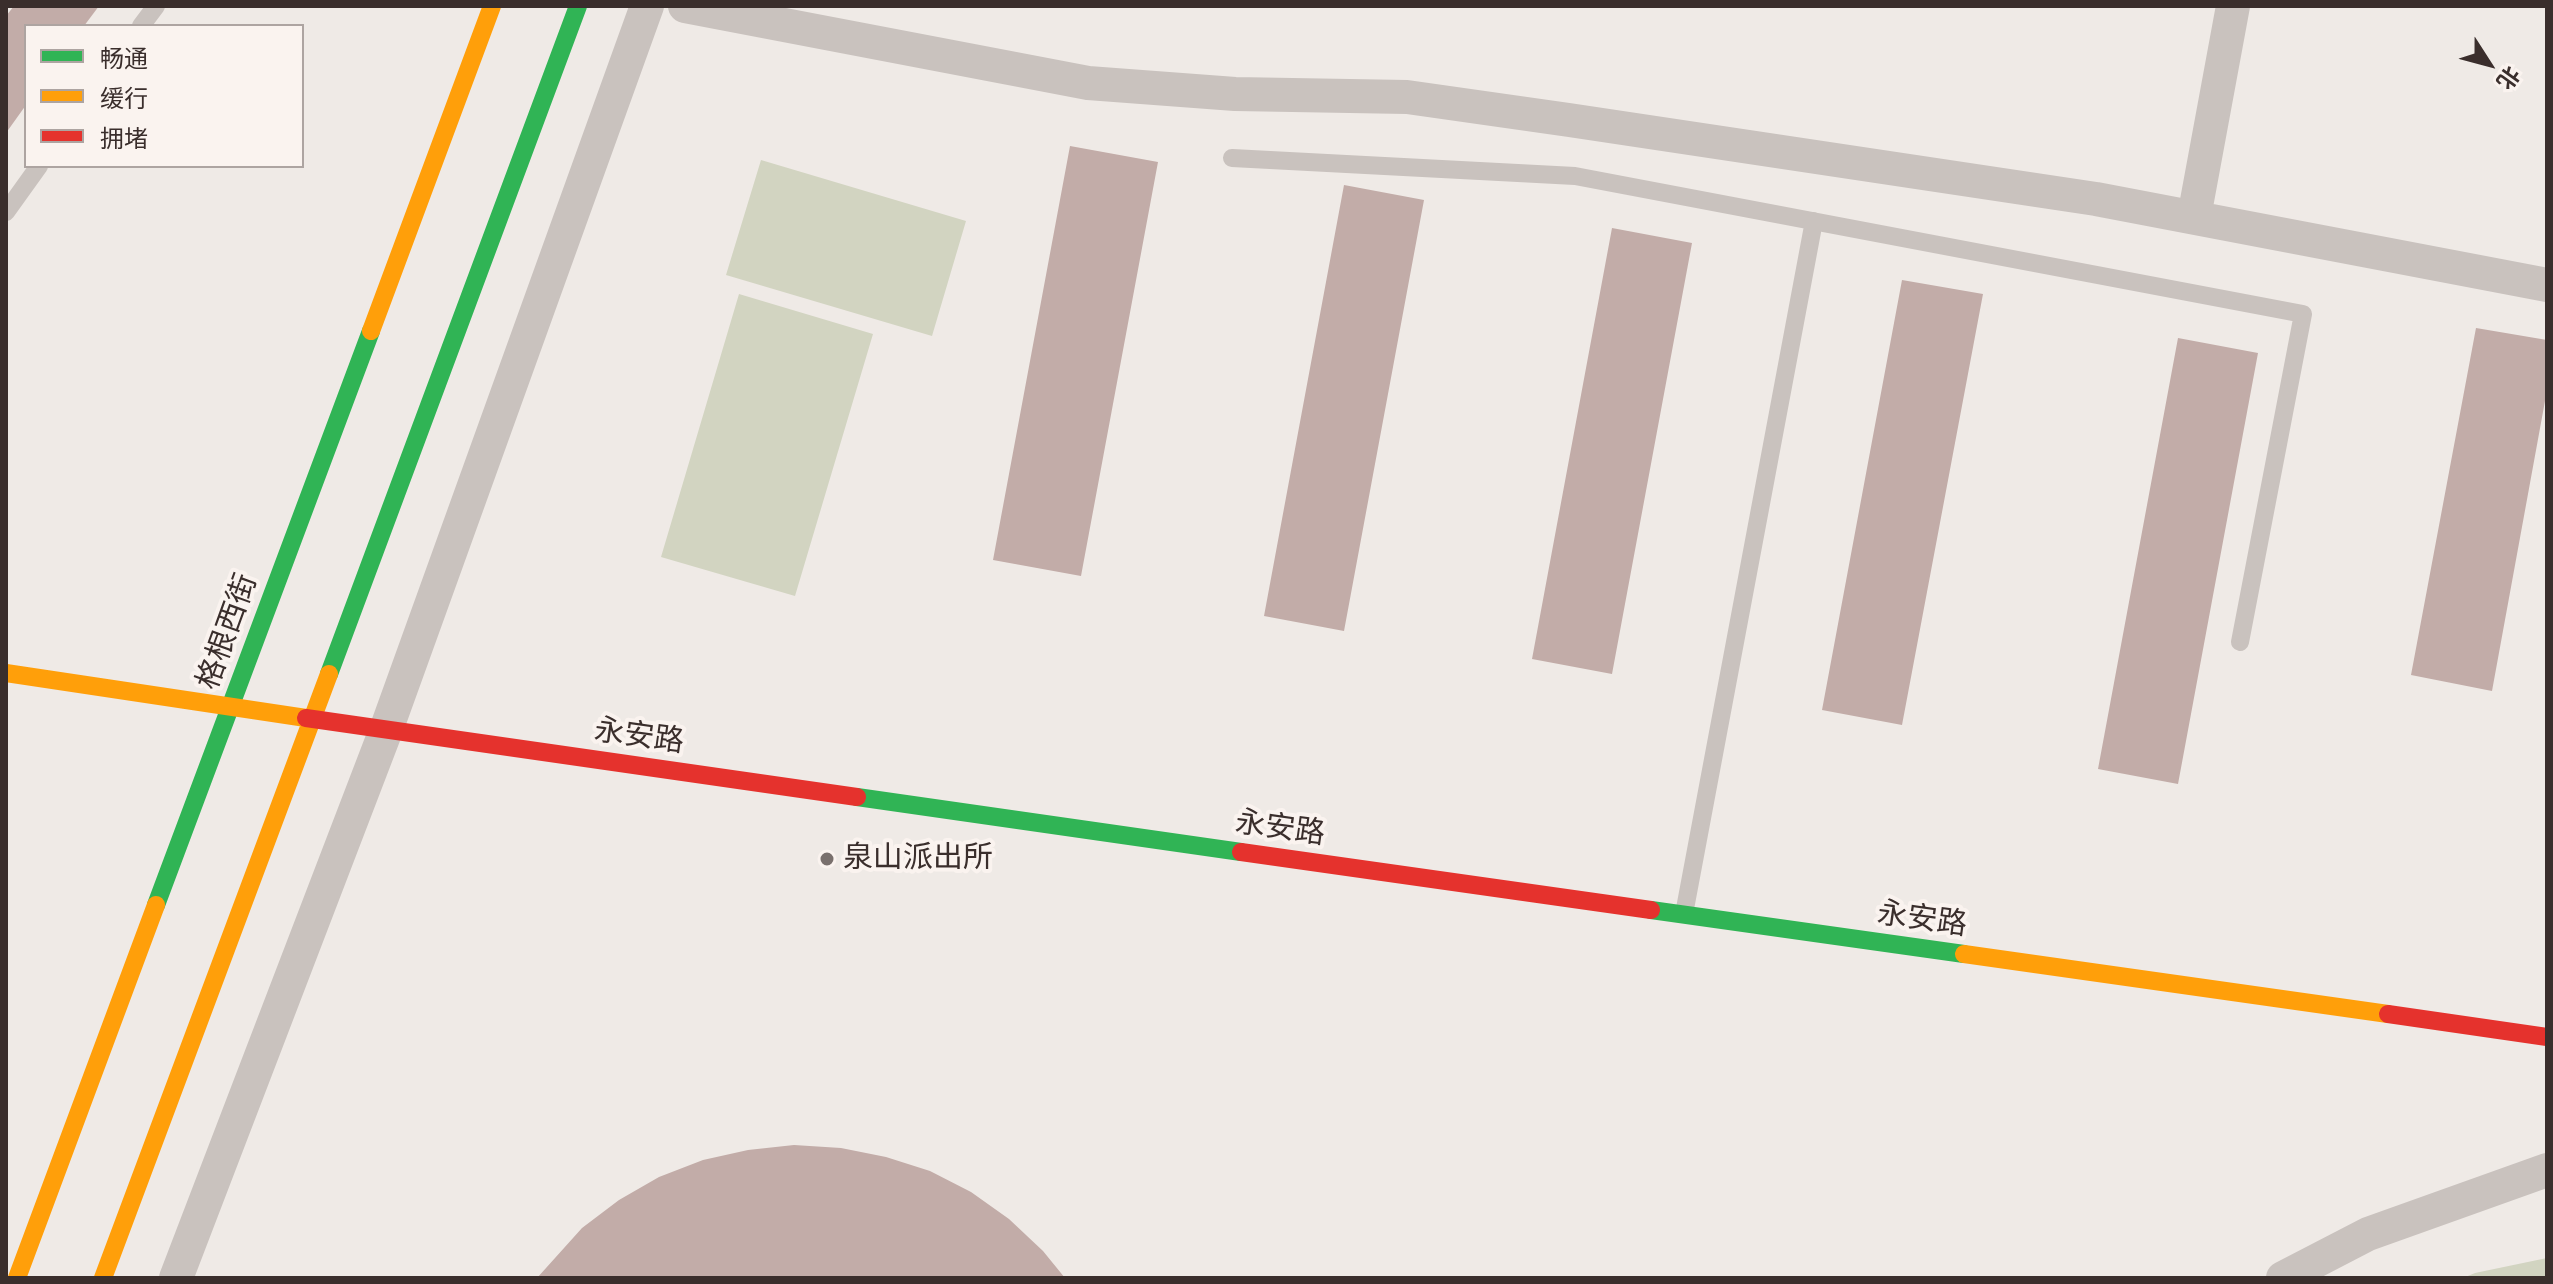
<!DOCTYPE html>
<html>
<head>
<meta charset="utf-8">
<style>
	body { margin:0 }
	#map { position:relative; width:2553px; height:1284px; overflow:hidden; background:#efeae6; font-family:"Space Grotesk","Noto Sans SC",sans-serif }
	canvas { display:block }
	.frame { position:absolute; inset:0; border:8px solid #3a2e2c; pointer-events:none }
	.legend { position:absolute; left:24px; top:24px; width:280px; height:144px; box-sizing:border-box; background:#faf3ef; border:2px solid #ada4a1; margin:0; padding:10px 14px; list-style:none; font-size:24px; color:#3a2e2c }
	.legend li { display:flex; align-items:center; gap:16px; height:40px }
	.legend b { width:40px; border:2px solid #ada4a1 }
	.north { position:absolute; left:2449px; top:24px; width:80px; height:80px; -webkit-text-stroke:6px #faf3ef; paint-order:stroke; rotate:126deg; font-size:22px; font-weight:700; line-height:32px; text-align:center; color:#3a2e2c }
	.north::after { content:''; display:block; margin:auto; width:28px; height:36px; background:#3a2e2c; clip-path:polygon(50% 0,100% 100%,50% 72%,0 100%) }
</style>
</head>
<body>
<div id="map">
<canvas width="2553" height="1284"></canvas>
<div class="frame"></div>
<ul class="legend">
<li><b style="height:10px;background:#30b455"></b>畅通</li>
<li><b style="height:10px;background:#ff9f0a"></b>缓行</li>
<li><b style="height:10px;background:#e5322d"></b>拥堵</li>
</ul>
<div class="north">北</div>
</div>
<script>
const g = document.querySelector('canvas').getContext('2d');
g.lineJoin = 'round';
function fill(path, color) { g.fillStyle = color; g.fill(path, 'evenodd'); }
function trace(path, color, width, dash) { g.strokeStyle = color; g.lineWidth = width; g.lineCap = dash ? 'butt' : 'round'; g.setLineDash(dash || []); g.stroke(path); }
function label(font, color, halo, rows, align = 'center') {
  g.font = font + ' "Space Grotesk","Noto Sans SC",sans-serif'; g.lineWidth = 8; g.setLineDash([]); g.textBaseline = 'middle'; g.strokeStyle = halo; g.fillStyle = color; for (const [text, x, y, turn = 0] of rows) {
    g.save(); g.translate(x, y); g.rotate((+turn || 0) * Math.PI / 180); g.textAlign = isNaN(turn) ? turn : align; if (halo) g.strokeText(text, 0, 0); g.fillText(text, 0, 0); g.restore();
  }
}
fill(new Path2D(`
	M761,160L966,221L932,336L726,275Z
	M739,294L873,334L795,596L661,557Z
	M2547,1258V1278H2463L2475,1273Z`), '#d2d4c1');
fill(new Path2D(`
	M14,6H99L84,26H26V105L6,133V16Z
	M1070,146L1158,162L1081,576L993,560Z
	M1344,185L1424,200L1344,631L1264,616Z
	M1612,228L1692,243L1612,674L1532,659Z
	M1902,280L1983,294L1902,725L1822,710Z
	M2476,328L2547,340V390L2492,691L2411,675Z
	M2178,338L2258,353L2178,784L2098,769Z
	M794,1145L841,1148L886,1157L930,1171L971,1192L1009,1219L1043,1251L1065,1278H537L582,1228L619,1200L659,1177L703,1160L748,1150Z`), '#c2aca8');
trace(new Path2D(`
	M141,26L156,6
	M1232,158L1575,176L2303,314L2240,642
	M6,212L39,166
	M1684,914L1814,221`), '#c9c2be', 18);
trace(new Path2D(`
	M685,6L1088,83L1235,94L1407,97L1569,120L2096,199L2547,285
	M2194,217L2233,6
	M176,1278L386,730L647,6
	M2283,1278L2368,1234L2547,1170`), '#c9c2be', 34);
trace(new Path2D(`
	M329,674L578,6
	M857,797L1241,852
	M156,905L371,331
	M1651,910L1964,954`), '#30b455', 18);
trace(new Path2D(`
	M371,331L492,6
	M6,673L306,718
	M1964,954L2388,1014
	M17,1278L156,905
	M103,1278L329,674`), '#ff9f0a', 18);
trace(new Path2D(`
	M306,718L857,797
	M1241,852L1651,910
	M2388,1014L2547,1037`), '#e5322d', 18);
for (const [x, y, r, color] of [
	[827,859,8,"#79706d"]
]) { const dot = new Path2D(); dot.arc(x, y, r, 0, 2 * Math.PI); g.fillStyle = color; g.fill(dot); trace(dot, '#faf3ef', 3); }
label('30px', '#3a2e2c', '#faf3ef', [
	["格根西街",228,632,-70],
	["永安路",639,737,8],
	["永安路",1280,829,8],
	["永安路",1922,920,8]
]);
label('30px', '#3a2e2c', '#faf3ef', [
	["泉山派出所",843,859]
], 'left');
</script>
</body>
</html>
